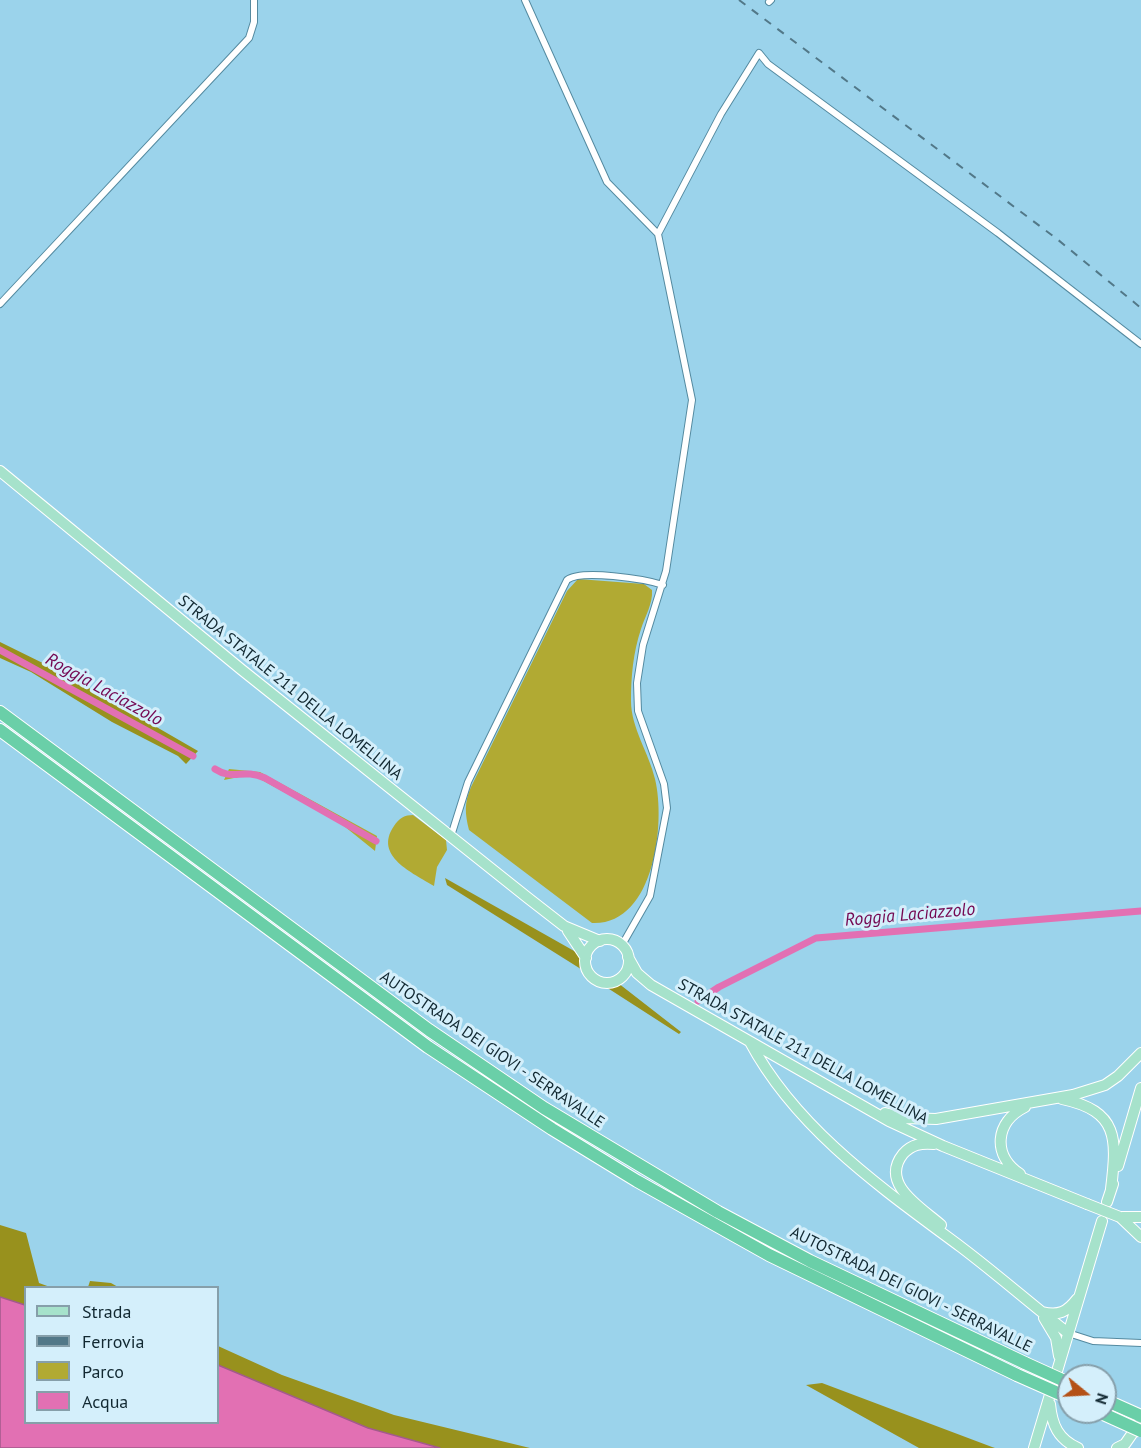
<!DOCTYPE html>
<html>
<head>
<meta charset="utf-8">
<style>
	body { margin:0 }
	#map { position:relative; width:1141px; height:1448px; overflow:hidden; background:#9bd3eb; font-family:"PT Sans",sans-serif }
	canvas { display:block }
	.legend { position:absolute; left:24px; top:1286px; width:195px; height:138px; box-sizing:border-box; background:#d4effb; border:2px solid #869faa; margin:0; padding:8px 10px; list-style:none; font-size:18px; color:#112831 }
	.legend li { display:flex; align-items:center; gap:12px; height:30px }
	.legend b { width:30px; border:2px solid #869faa }
	.north { position:absolute; left:1057px; top:1364px; width:60px; height:60px; box-sizing:border-box; background:#d4effb; border:2px solid #869faa; border-radius:50%; rotate:108deg; font-size:16px; font-weight:700; line-height:24px; text-align:center; color:#112831 }
	.north::after { content:''; display:block; margin:auto; width:21px; height:27px; background:#b45117; clip-path:polygon(50% 0,100% 100%,50% 72%,0 100%) }
</style>
</head>
<body>
<div id="map">
<canvas width="1141" height="1448"></canvas>
<ul class="legend">
<li><b style="height:8px;background:#a6e2cb"></b>Strada</li>
<li><b style="height:8px;background:#527888"></b>Ferrovia</li>
<li><b style="height:16px;background:#b1aa33"></b>Parco</li>
<li><b style="height:16px;background:#e270b3"></b>Acqua</li>
</ul>
<div class="north">N</div>
</div>
<script>
const g = document.querySelector('canvas').getContext('2d');
g.lineJoin = 'round';
function fill(path, color) { g.fillStyle = color; g.fill(path, 'evenodd'); }
function trace(path, color, width, dash) { g.strokeStyle = color; g.lineWidth = width; g.lineCap = dash ? 'butt' : 'round'; g.setLineDash(dash || []); g.stroke(path); }
function label(font, color, halo, rows, align = 'center') {
  g.font = font + ' "PT Sans",sans-serif'; g.lineWidth = 6; g.setLineDash([]); g.textBaseline = 'middle'; g.strokeStyle = halo; g.fillStyle = color; for (const [text, x, y, turn = 0] of rows) {
    g.save(); g.translate(x, y); g.rotate((+turn || 0) * Math.PI / 180); g.textAlign = isNaN(turn) ? turn : align; if (halo) g.strokeText(text, 0, 0); g.fillText(text, 0, 0); g.restore();
  }
}
fill(new Path2D(`
	M578,579L644,584L652,590C653,604 645,616 641,629C633,653 631,677 631,701C631,728 649,753 655,779C666,824 654,926 592,923L469,830C465,814 464,803 471,787L567,591Z
	M229,769L260,772L377,836L375,851L339,822L258,778L244,776L224,780Z
	M413,815L446,840L447,850L437,867L434,886C413,873 373,856 394,826C399,818 405,815 413,815Z`), '#b1aa33');
fill(new Path2D(`
	M0,642L63,673L198,751L186,764L178,756L112,722L31,672L0,658Z
	M445,878L583,956L584,971L447,885Z
	M618,983L681,1032L679,1034L606,987Z
	M0,1225L26,1233L39,1283L50,1287L26,1288L25,1305L0,1297Z
	M90,1281L111,1283L118,1287H88Z
	M218,1346L282,1375L394,1415L530,1448H440L411,1442L368,1428L218,1365Z
	M822,1383L992,1447L995,1448H919L806,1385Z`), '#98911d');
const water = new Path2D(`
	M0,1297L25,1305L26,1422H218V1365L368,1428L440,1448H0Z`);
fill(water, '#e270b3');
trace(water, '#a35a8c', 1.5);
trace(new Path2D(`
	M0,650L193,756
	M215,769C233,781 242,768 265,778L376,841
	M698,1001L719,987L816,938L1141,911`), '#e270b3', 7);
const street = new Path2D(`
	M525,0L607,182L658,234L692,400L666,571L643,645L637,683L638,711L664,784L667,808L650,896L622,945
	M769,2L771,0
	M658,234L721,114L759,53L768,64L998,233L1141,344
	M0,304L249,38L254,22V0
	M451,836L468,782L567,580C581,569 645,579 663,585
	M1068,1333L1093,1341L1141,1343`);
const primary = new Path2D(`
	M0,471L242,670L528,898L564,926L600,941
	M568,931L586,958
	M585 961a22 22 0 1 1 44 0a22 22 0 1 1-44 0Z
	M628,957L637,973L651,985L889,1121L943,1146L1087,1204
	M750,1042C797,1130 883,1189 961,1247C998,1275 1032,1305 1068,1333
	M1062,1099C1119,1111 1117,1139 1111,1189
	M885,1113L905,1118L936,1119L1073,1095L1105,1085L1118,1076L1141,1053
	M934,1144C921,1143 912,1144 903,1154C879,1184 922,1208 941,1225
	M1118,1166L1141,1088
	M1020,1174C992,1155 995,1122 1025,1107
	M1107,1202L1113,1184
	M1120,1217L1141,1237
	M1120,1217H1141
	M1042,1312C1059,1316 1067,1312 1077,1299
	M1044,1318L1056,1338L1059,1356
	M1050,1404C1052,1425 1058,1439 1078,1448
	M1034,1448L1102,1221
	M1117,1448L1125,1444L1141,1421`);
const highway = new Path2D(`
	M0,712L429,1030L544,1108L718,1212L810,1261L1025,1363
	M0,730L428,1047L552,1129L637,1181L769,1255L1017,1375
	M1105,1400L1141,1416`);
trace(street, '#548aa0', 8);
trace(primary, '#fff', 12);
trace(highway, '#fff', 14);
trace(street, '#fff', 6);
trace(primary, '#a6e2cb', 10);
trace(highway, '#6acfa8', 12);
trace(new Path2D(`
	M739,0L1057,239L1141,308`), '#527888', 2, [8, 8]);
const primaryBridge = new Path2D(`
	M1087,1204L1120,1217`);
const highwayBridge = new Path2D(`
	M1025,1363L1069,1383
	M1017,1375L1069,1398
	M1099,1412L1141,1431`);
trace(primaryBridge, '#fff', 12, []);
trace(highwayBridge, '#fff', 14, []);
trace(primaryBridge, '#a6e2cb', 10);
trace(highwayBridge, '#6acfa8', 12);
label('16px', '#112831', '#d4effb', [
	["STRADA STATALE 211 DELLA LOMELLINA",290,688,39],
	["AUTOSTRADA DEI GIOVI - SERRAVALLE",492,1050,34],
	["STRADA STATALE 211 DELLA LOMELLINA",803,1052,29],
	["AUTOSTRADA DEI GIOVI - SERRAVALLE",911,1290,26]
]);
label('italic 18px', '#740852', '#d4effb', [
	["Roggia Laciazzolo",104,690,29],
	["Roggia Laciazzolo",910,915,-5]
]);
</script>
</body>
</html>
